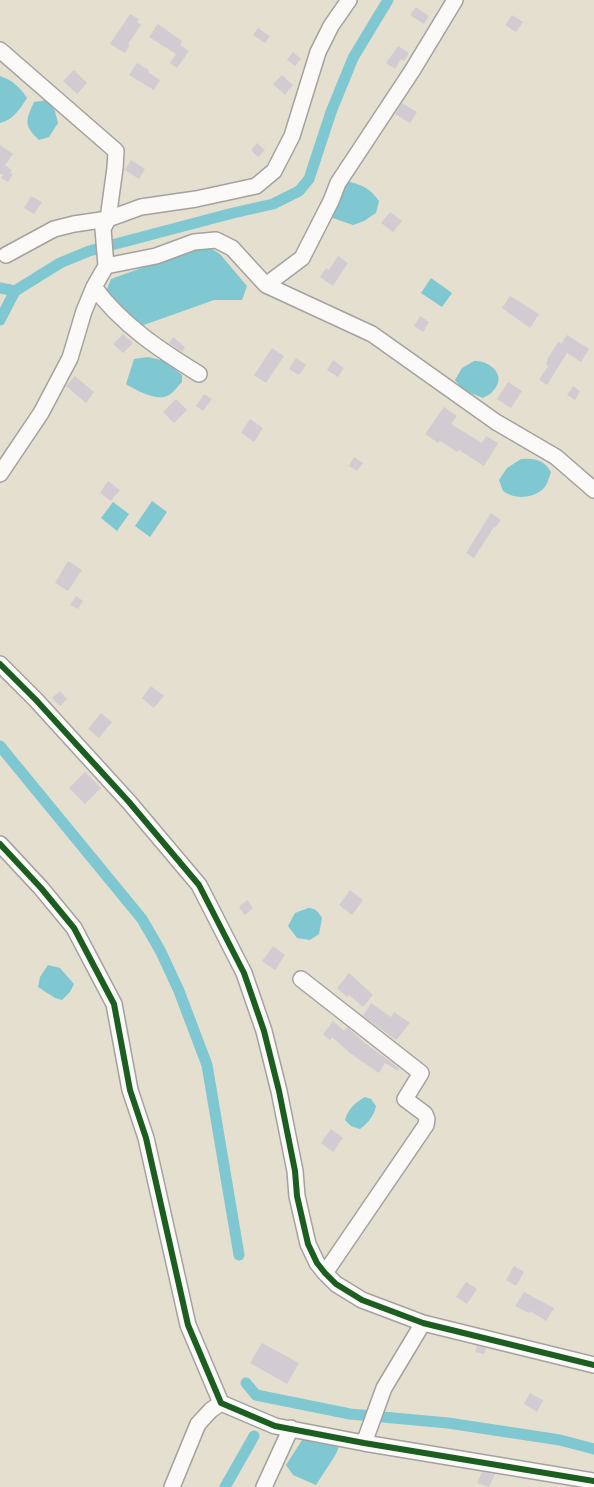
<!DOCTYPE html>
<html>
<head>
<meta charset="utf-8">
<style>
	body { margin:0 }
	canvas { display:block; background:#e4dfcf }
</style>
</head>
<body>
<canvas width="594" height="1487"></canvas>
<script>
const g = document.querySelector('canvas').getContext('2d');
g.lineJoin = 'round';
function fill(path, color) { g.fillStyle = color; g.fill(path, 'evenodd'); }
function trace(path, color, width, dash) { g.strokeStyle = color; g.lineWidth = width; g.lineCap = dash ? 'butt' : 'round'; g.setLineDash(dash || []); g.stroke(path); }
fill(new Path2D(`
	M0,76C12,80 20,87 27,98C20,109 13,120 0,123Z
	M48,100L55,111L58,123L49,137L39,140C23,125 26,120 34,102Z
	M350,182C365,186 370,189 379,201L376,213L364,221L353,225L330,217L344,185Z
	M205,245L220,254L247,286L242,300H214L141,326L105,294L111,279Z
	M431,278L452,293L442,307L421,293Z
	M148,357L165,361L182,375V382C177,387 171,396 164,397C153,399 135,390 126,384L134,359Z
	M474,361C490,360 508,376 493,391C491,394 486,396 483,398L463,390L455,380L462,368Z
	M521,459C535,458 544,460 551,472C549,478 547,486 542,490C530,499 514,499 503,491L499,480L507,468Z
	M152,501L167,512L150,537L135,526Z
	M113,502L129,514L117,531L101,518Z
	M308,908C316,908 318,912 322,918L319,934L310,940L297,938L288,926L295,913Z
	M48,965L60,968L74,984L70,992L62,1000L55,998L38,987L40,977Z
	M365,1097L371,1099L376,1106C374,1116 368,1123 360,1129L351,1126L345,1120C348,1109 356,1102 365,1097Z
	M306,1434L339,1446L336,1454L316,1485L293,1475L286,1465Z`), '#7fc7d1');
trace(new Path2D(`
	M0,288L15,291L60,263L89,251L233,213L273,204L299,191L309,179L331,112L353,58L388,0
	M0,320L15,291
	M0,746L142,919L161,952L179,991L207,1065L239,1255
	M246,1383L256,1395L350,1414L448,1423L560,1440L594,1449
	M225,1487L254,1436`), '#7fc7d1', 11);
fill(new Path2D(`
	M416,7L429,16L424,24L410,15Z
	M130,14L139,19L137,22L141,25L128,44L130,45L125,53L110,44Z
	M512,15L523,22L516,32L505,25Z
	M158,24L182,41L180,45L189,51L177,68L170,63L176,54L149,37Z
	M258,28L270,36L265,43L253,35Z
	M398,46L409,53L404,61L401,59L395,69L386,63Z
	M293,52L301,59L295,66L287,60Z
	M137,63L149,70L148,72L160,80L154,90L129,75Z
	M74,70L87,83L77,94L63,81Z
	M282,75L293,85L285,95L273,84Z
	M402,103L417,112L410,123L395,114Z
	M257,143L265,150L258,157L251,150Z
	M0,145L13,154L5,165L12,170L10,173L13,174L8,182L1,178L3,174H0Z
	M131,160L145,169L139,179L125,170Z
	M31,196L42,202L34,214L24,208Z
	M390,212L402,221L393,232L381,223Z
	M338,256L348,263L333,286L320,277L326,268L329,270Z
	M510,296L539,314L530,328L502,308Z
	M420,316L429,322L423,332L414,326Z
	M123,334L133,343L123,353L113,344Z
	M567,335L589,349L581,362L567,353L547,385L539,380L548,366L546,364L548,358L558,342L561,344Z
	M173,337L185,347L182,352L169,343Z
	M272,348L284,356L266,383L254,375Z
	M296,358L306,365L299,375L289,369Z
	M333,360L344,368L338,377L327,370Z
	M75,376L94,392L86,403L66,386Z
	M508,382L522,391L511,408L497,399Z
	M573,386L580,391L575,400L567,395Z
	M204,394L212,399L203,411L196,406Z
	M176,399L187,410L174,423L163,412Z
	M444,407L457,416L451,424L482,443L486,436L498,443L484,466L459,450L457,452L440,441L438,443L425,434Z
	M250,419L263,428L254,442L241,433Z
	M354,457L363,463L357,471L349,466Z
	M108,481L120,490L111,501L100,493Z
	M491,513L501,520L495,528L494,527L474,558L466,553Z
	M68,561L82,570L68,591L55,583Z
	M76,596L83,601L78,609L70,605Z
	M151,686L164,696L154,708L142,698Z
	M60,691L67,699L60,706L52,698Z
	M101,713L112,722L99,738L88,729Z
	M85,772L101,788L85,804L69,788Z
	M350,890L363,900L352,915L339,905Z
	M247,900L253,908L245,915L239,907Z
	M273,946L285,955L275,970L262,961Z
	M349,973L373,995L363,1007L349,995L347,997L337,988Z
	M371,1003L391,1017L394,1012L410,1023L396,1040L363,1016Z
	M333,1021L344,1031L347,1027L365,1043L399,1068L398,1071L385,1063L379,1073L351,1054L332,1037L330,1040L323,1034Z
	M331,1129L343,1138L333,1152L321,1143Z
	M514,1266L524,1272L516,1286L506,1280Z
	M466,1282L477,1289L467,1304L456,1297Z
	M524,1292L554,1308L546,1321L530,1311L529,1313L515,1306Z
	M262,1343L299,1363L287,1384L250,1363Z
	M477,1346L486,1348L484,1354L475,1352Z
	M530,1393L543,1400L537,1412L524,1404Z
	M482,1472L495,1474L489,1487L477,1483Z`), '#d2ccd2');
const minor = new Path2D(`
	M0,50L116,151L115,168L108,219L103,229L106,266L94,287L84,311L70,358L41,413L0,474
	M6,255L54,229L74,224L108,219L141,207L196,199L256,186L274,171L292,136L318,52L331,26L349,0
	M106,266L156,256L194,242L216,240L232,248L266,285L302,258L331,201L338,183L412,71L455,0
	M266,285L372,334L496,422L556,457L594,490
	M94,287C122,325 160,350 199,374
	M0,664L36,700L129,802L199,885L244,973L264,1031L279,1091L295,1171L297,1196L308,1244L317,1263L325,1273L336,1284L362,1300L423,1323L594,1365
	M0,844L41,888L74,928L114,1004L130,1090L146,1138L188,1325L221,1403L275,1426L364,1443L594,1481
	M301,979L421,1073L405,1099L425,1114L427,1119L426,1125L325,1273
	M364,1443L384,1388L423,1323
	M172,1487L198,1424L211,1410L221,1403
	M264,1487L291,1428`);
trace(minor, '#a3a29f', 18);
trace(minor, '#fbfaf8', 15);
trace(new Path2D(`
	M0,664L36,700L129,802L199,885L244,973L264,1031L279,1091L295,1171L297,1196L308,1244L317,1263L325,1273L336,1284L362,1300L423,1323L594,1365
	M0,844L41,888L74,928L114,1004L130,1090L146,1138L188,1325L221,1403L275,1426L364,1443L594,1481`), '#1b5e20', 6);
</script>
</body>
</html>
